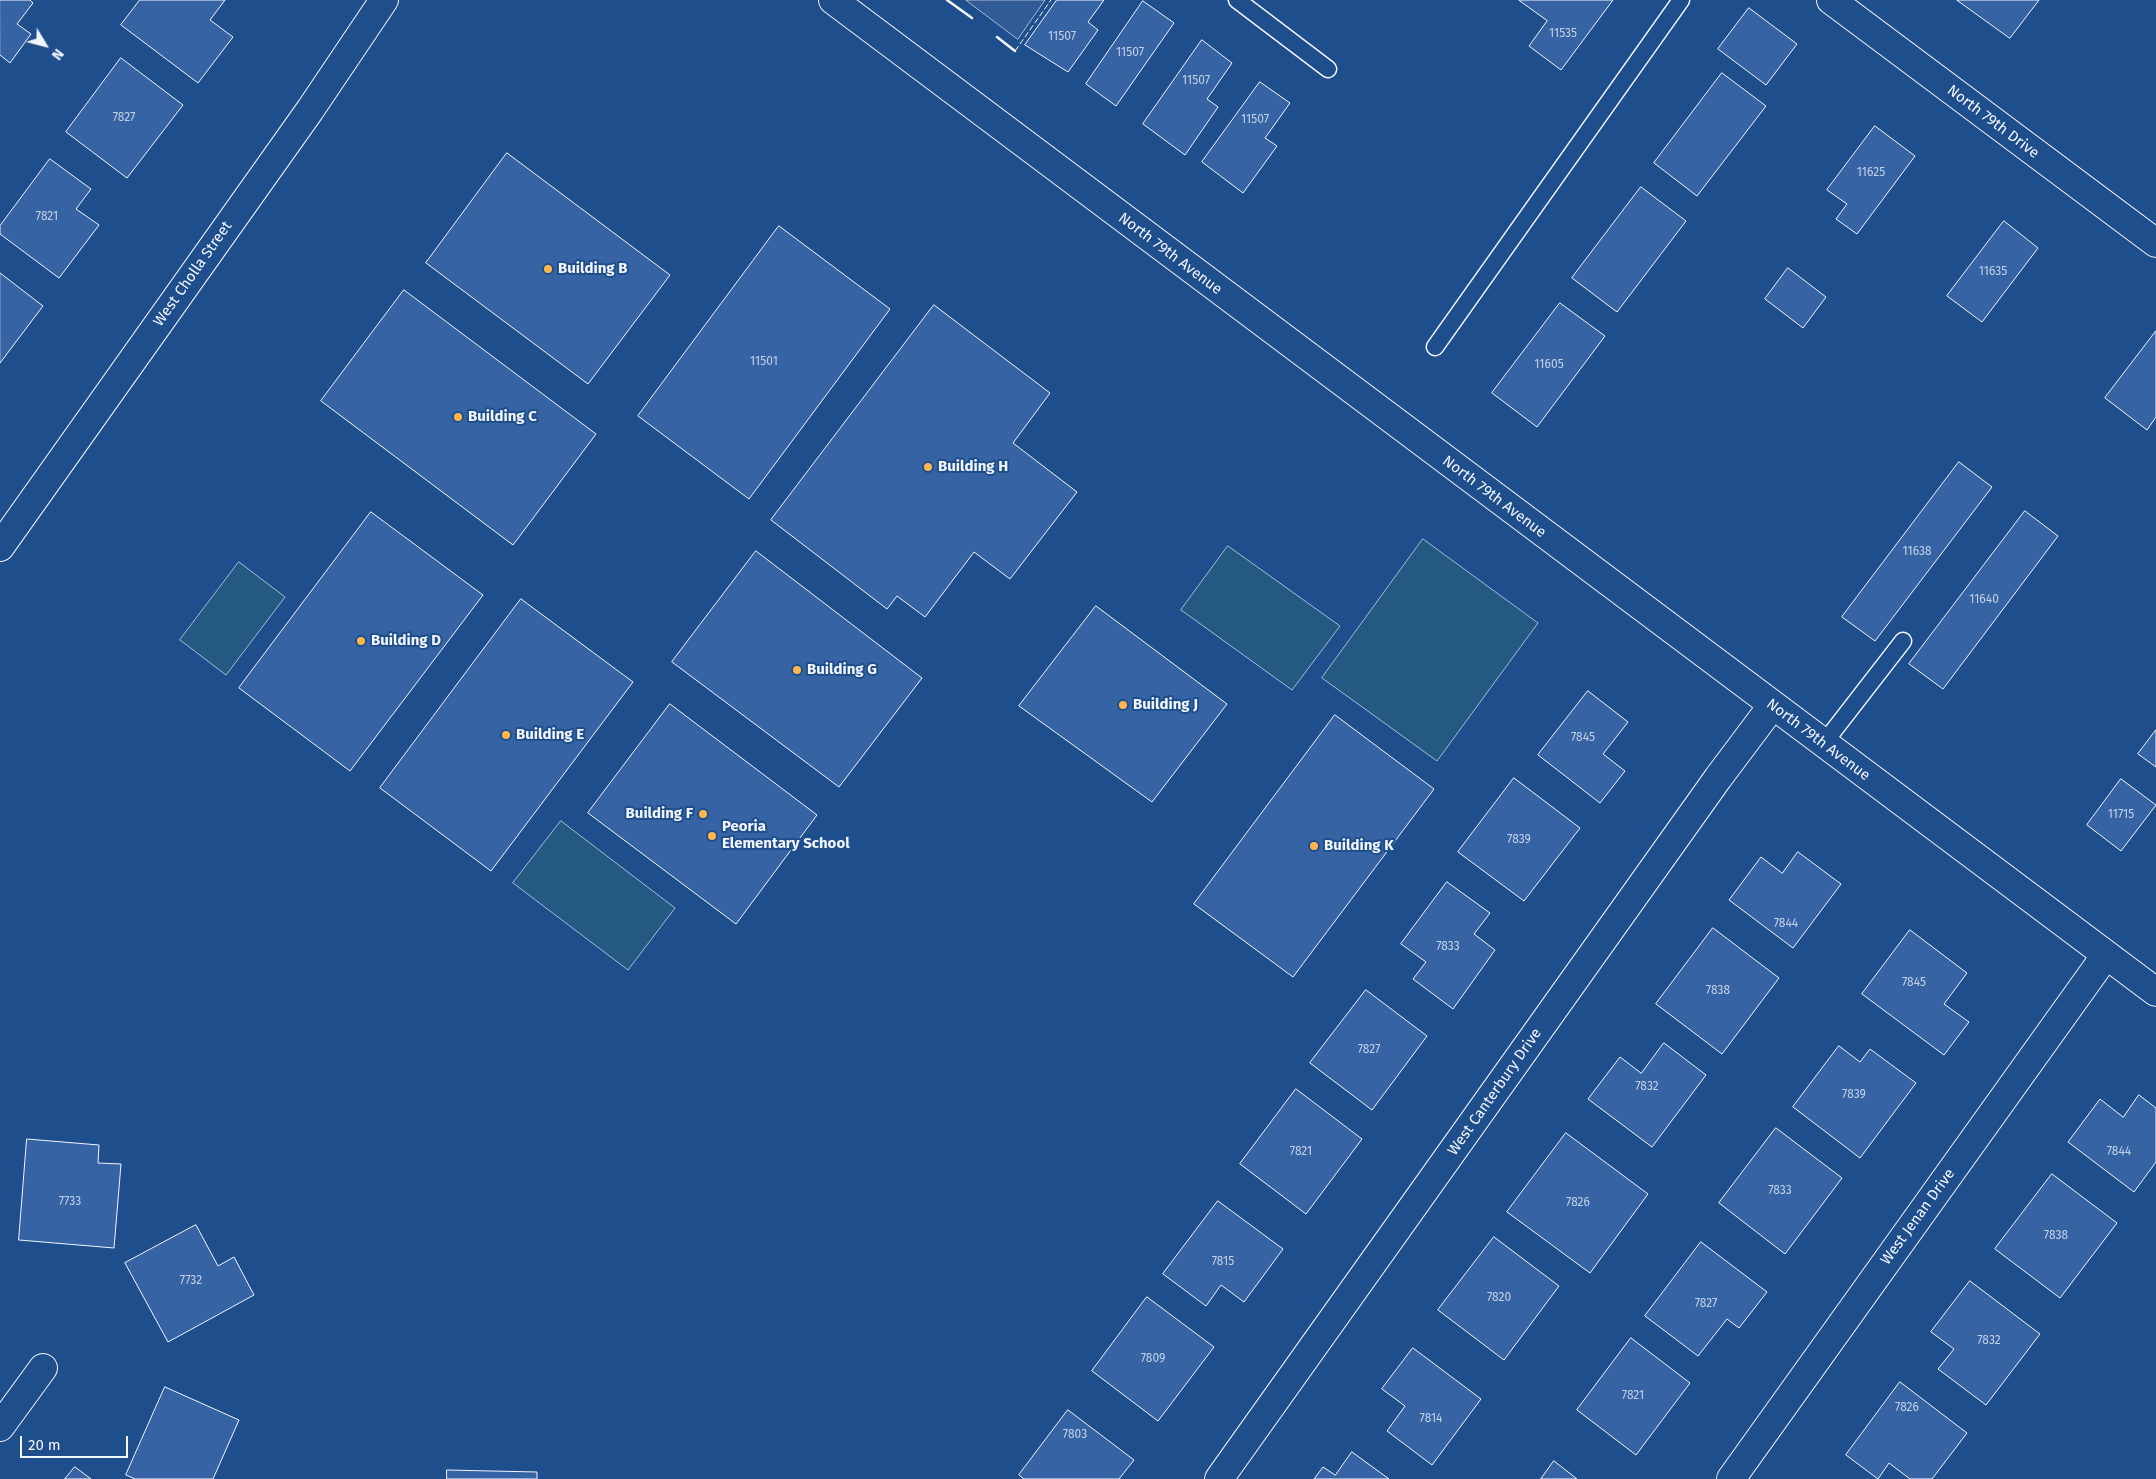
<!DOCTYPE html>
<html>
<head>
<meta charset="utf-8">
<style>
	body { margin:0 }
	#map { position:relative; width:2156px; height:1479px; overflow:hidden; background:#1f4e8c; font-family:"Fira Sans",sans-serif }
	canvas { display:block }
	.north { position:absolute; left:20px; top:20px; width:50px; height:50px; -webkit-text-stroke:4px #1f4e8c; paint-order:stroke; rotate:127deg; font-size:14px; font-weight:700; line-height:20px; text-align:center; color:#f2f6ff }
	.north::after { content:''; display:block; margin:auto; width:18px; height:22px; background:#f2f6ff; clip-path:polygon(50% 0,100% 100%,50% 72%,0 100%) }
	.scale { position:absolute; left:20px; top:1436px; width:108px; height:22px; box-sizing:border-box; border:2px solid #f2f6ff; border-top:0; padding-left:6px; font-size:15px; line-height:18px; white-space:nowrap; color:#f2f6ff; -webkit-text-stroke:4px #1f4e8c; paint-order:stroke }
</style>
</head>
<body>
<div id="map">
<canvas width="2156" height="1479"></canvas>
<div class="north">N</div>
<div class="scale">20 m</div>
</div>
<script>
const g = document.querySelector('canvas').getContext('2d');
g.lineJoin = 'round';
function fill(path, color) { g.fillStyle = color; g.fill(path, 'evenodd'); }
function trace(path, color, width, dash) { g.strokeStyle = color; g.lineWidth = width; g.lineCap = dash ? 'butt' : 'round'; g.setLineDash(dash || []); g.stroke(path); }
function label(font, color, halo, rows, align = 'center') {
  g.font = font + ' "Fira Sans",sans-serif'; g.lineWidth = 4; g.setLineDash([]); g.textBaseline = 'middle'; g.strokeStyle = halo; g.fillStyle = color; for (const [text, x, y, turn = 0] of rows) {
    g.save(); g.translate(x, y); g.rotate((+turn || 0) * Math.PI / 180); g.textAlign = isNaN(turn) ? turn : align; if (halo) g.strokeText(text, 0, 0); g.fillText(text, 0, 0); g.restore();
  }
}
const green = new Path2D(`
	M1423,539L1538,623L1437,761L1322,678Z
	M1228,546L1340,626L1292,690L1181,610Z
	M239,562L285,597L226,675L180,640Z
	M561,821L675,908L628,970L513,883Z`);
fill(green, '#245a82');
trace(green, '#a8bbd7', 1);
const parking = new Path2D(`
	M966,0H1045L1018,39Z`);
fill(parking, '#305b95');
trace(parking, '#a8bbd7', 1);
const building = new Path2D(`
	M0,0H30L33,3L17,24L31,34L10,63L0,55Z
	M140,0H225L210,20L233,37L198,83L121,25Z
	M1057,0H1104L1088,22L1098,30L1068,72L1025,45Z
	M1519,0H1613L1561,70L1529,46L1547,21Z
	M1957,0H2039L2010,38Z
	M1143,1L1174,23L1116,106L1086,84Z
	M1749,8L1797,44L1766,85L1718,49Z
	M1202,40L1232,63L1207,99L1218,107L1185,155L1143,124Z
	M121,58L183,105L127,178L66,132Z
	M1722,73L1766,106L1697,196L1654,163Z
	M1260,82L1290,103L1265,138L1277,146L1243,193L1202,162Z
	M1875,126L1915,156L1857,234L1836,219L1847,204L1827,190Z
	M507,153L670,275L588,384L426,263Z
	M50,159L91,189L76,209L99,225L59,278L0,234V226Z
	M1641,187L1686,221L1617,312L1572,278Z
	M2004,221L2038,248L1982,322L1947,296Z
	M779,226L890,309L749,499L638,416Z
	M1788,268L1826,297L1803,328L1765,299Z
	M0,273L43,306L0,363Z
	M404,290L596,434L513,545L321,401Z
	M1560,303L1605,336L1537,427L1492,393Z
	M934,305L1050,393L1013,443L1077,492L1010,579L974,552L925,617L897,596L887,609L771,520Z
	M2156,331V417L2147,430L2105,398Z
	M1959,462L1992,487L1875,641L1842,617Z
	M2025,511L2058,536L1943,689L1909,664Z
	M371,512L483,595L350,771L239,688Z
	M756,551L922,678L839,787L672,662Z
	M521,599L633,682L491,871L380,788Z
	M1096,606L1227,704L1152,802L1019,706Z
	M1588,691L1628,722L1603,754L1625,771L1600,803L1538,755Z
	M670,704L817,815L736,924L588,813Z
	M1335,715L1434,789L1293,977L1194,904Z
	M2156,730V767L2138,754Z
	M1514,778L1580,828L1524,901L1458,852Z
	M2121,779L2156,805L2121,851L2087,825Z
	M1798,852L1841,884L1793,948L1729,900L1761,857L1782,873Z
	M1447,882L1490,913L1474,934L1495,950L1453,1009L1413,979L1426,962L1401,944Z
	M1713,928L1779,978L1722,1054L1656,1004Z
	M1910,930L1967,973L1944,1004L1969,1022L1944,1055L1862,994Z
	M1366,990L1427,1036L1372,1110L1310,1063Z
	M1664,1043L1706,1075L1652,1147L1588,1099L1620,1057L1641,1073Z
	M1839,1046L1860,1062L1870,1049L1916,1083L1860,1158L1793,1107Z
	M1296,1089L1362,1139L1306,1214L1240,1164Z
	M2139,1095L2156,1108V1162L2134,1192L2068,1142L2100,1099L2123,1117Z
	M1776,1128L1842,1178L1785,1254L1719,1203Z
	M1566,1133L1648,1194L1590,1273L1507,1212Z
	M27,1139L99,1145L98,1163L121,1164L114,1248L19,1240Z
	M2052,1174L2117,1223L2060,1298L1995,1249Z
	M1218,1201L1283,1249L1244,1302L1221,1285L1206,1306L1163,1274Z
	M196,1225L218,1266L234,1257L254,1295L168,1342L125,1263Z
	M1494,1237L1559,1286L1504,1360L1438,1310Z
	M1701,1242L1767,1292L1739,1328L1727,1319L1698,1356L1645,1316Z
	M1970,1281L2040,1334L1986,1405L1938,1369L1954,1349L1931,1332Z
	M1147,1297L1214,1347L1158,1421L1092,1371Z
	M1631,1338L1690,1383L1636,1455L1577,1410Z
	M1413,1348L1481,1399L1432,1465L1387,1431L1405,1406L1382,1389Z
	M1900,1382L1967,1433L1932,1479H1910L1889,1463L1878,1479L1846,1455Z
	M165,1387L239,1420L213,1479H135L126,1475Z
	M1068,1410L1134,1460L1119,1479H1024L1019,1475Z
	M1352,1452L1389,1479H1314L1323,1467L1335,1475Z
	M1554,1461L1577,1479H1541Z
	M75,1467L91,1479H65Z
	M447,1470L537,1472V1479H447Z`);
fill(building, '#3563a3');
trace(building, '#f2f6ff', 1);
const lane = new Path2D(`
	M1237,0L1328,69
	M1435,347L1681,0
	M1824,743L1903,641`);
const street = new Path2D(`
	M1831,0L2156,243
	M0,1427L43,1368
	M1219,1479L1718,778L1772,706
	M1731,1479L2106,955`);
const secondary = new Path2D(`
	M833,0L2156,992
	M0,547L310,110L384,0`);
trace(lane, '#f2f6ff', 19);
trace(street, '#f2f6ff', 30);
trace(secondary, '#f2f6ff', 30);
trace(lane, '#1f4e8c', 16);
trace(street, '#1f4e8c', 28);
trace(secondary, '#1f4e8c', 28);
trace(new Path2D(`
	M1015,51L1051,0`), '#f2f6ff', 1, [6, 2.5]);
trace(new Path2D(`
	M947,0L972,18
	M997,37L1015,51`), '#f2f6ff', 2.5);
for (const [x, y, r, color] of [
	[548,269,5,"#ffb74d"],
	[458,417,5,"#ffb74d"],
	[928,467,5,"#ffb74d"],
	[361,641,5,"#ffb74d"],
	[797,670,5,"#ffb74d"],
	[1123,705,5,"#ffb74d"],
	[506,735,5,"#ffb74d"],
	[703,814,5,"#ffb74d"],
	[712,836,5,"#ffb74d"],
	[1314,846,5,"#ffb74d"]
]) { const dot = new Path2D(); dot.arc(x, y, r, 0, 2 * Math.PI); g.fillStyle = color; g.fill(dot); trace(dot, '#1f4e8c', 2); }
label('12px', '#c3d1e8', null, [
	["11535",1563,34],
	["11507",1062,37],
	["11507",1130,53],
	["11507",1196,81],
	["7827",124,118],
	["11507",1255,120],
	["11625",1871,173],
	["7821",47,217],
	["11635",1993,272],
	["11501",764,362],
	["11605",1549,365],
	["11638",1917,552],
	["11640",1984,600],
	["7845",1583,738],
	["11715",2121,815],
	["7839",1519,840],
	["7844",1786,924],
	["7833",1448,947],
	["7845",1914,983],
	["7838",1718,991],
	["7827",1369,1050],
	["7832",1647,1087],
	["7839",1854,1095],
	["7821",1301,1152],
	["7844",2119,1152],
	["7833",1780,1191],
	["7733",70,1202],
	["7826",1578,1203],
	["7838",2056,1236],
	["7815",1223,1262],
	["7732",191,1281],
	["7820",1499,1298],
	["7827",1706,1304],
	["7832",1989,1341],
	["7809",1153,1359],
	["7821",1633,1396],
	["7826",1907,1408],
	["7814",1431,1419],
	["7803",1075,1435]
]);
label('15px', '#f2f6ff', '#1f4e8c', [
	["North 79th Drive",1993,122,37],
	["North 79th Avenue",1170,254,37],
	["West Cholla Street",193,274,-55],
	["North 79th Avenue",1494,497,37],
	["North 79th Avenue",1818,740,37],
	["West Canterbury Drive",1495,1092,-55],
	["West Jenan Drive",1918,1217,-54]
]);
label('bold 15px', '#f2f6ff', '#1f4e8c', [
	["Building B",558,269],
	["Building C",468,417],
	["Building H",938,467],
	["Building D",371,641],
	["Building G",807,670],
	["Building J",1133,705],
	["Building E",516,735],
	["Building F",693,814,"right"],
	["Peoria",722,827],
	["Elementary School",722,844],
	["Building K",1324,846]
], 'left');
</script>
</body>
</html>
